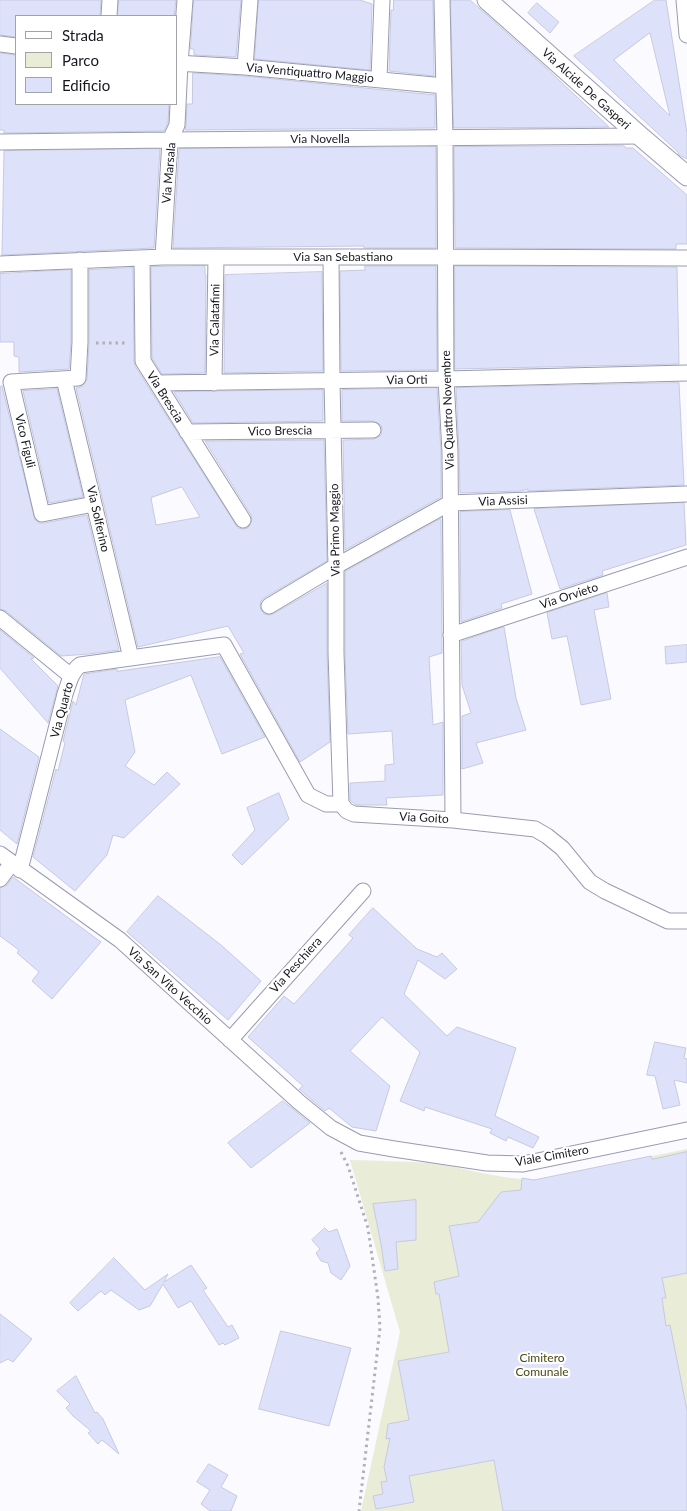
<!DOCTYPE html>
<html>
<head>
<meta charset="utf-8">
<style>
	body { margin:0 }
	#map { position:relative; width:687px; height:1511px; overflow:hidden; background:#fafaff; font-family:Lato,sans-serif }
	canvas { display:block }
	.legend { position:absolute; left:15px; top:15px; width:162px; height:90px; box-sizing:border-box; background:#fff; border:1px solid #a2a3a5; margin:0; padding:6px 9px; list-style:none; font-size:15px; color:#17181f }
	.legend li { display:flex; align-items:center; gap:10px; height:25px }
	.legend b { width:25px; border:1px solid #a2a3a5 }
</style>
</head>
<body>
<div id="map">
<canvas width="687" height="1511"></canvas>
<ul class="legend">
<li><b style="height:6px;background:#fff"></b>Strada</li>
<li><b style="height:14px;background:#e9ecd6"></b>Parco</li>
<li><b style="height:14px;background:#dde1fa"></b>Edificio</li>
</ul>
</div>
<script>
const g = document.querySelector('canvas').getContext('2d');
g.lineJoin = 'round';
function fill(path, color) { g.fillStyle = color; g.fill(path, 'evenodd'); }
function trace(path, color, width, dash) { g.strokeStyle = color; g.lineWidth = width; g.lineCap = dash ? 'butt' : 'round'; g.setLineDash(dash || []); g.stroke(path); }
function label(font, color, halo, rows, align = 'center') {
  g.font = font + ' Lato,sans-serif'; g.lineWidth = 4.5; g.setLineDash([]); g.textBaseline = 'middle'; g.strokeStyle = halo; g.fillStyle = color; for (const [text, x, y, turn = 0] of rows) {
    g.save(); g.translate(x, y); g.rotate((+turn || 0) * Math.PI / 180); g.textAlign = isNaN(turn) ? turn : align; if (halo) g.strokeText(text, 0, 0); g.fillText(text, 0, 0); g.restore();
  }
}
fill(new Path2D(`
	M687,1149V1511H361L400,1332L350,1160C376,1161 402,1161 428,1163C465,1167 501,1181 539,1179Z`), '#e9ecd6');
const building = new Path2D(`
	M0,0H101L100,16H16V37L0,35Z
	M119,0H176L174,16H118Z
	M194,0H241L236,57L194,55V49H191Z
	M259,0H360L372,4L370,70L255,59Z
	M394,0H433L434,76L389,71L391,10H393Z
	M451,0H470L545,67L609,127L454,128Z
	M655,0H666L687,133V159L679,155L678,152L574,56ZM650,33L670,116L614,60Z
	M537,3L559,22L550,33L528,13Z
	M0,53L16,55V104H169L168,123L164,131L4,133V130H0Z
	M193,73L244,76L435,95V128L185,130L186,125L187,104H192Z
	M624,146L626,148H633L687,195V244H676V249L455,248L454,147Z
	M436,147V248H364V246L173,248L179,149Z
	M160,149L154,248L2,255L4,151Z
	M205,266V275H206L205,373L162,374L152,358L151,267Z
	M365,266H436L437,370L341,371L340,271L365,270Z
	M455,266L677,267L679,364L455,369Z
	M133,268L134,361L135,366L238,528L243,529L248,528L252,520L251,515L205,441L324,440L327,561L264,598L261,601L260,606L261,610L264,614L269,615L273,614L327,583V653L330,742L300,762L240,654L244,653L228,626L138,647L76,388L83,386L87,379L89,342V270ZM182,487L200,517L156,525L151,498Z
	M71,270V342L69,369L19,372V357L14,356V342H0V274Z
	M322,272L323,371L224,373L225,275Z
	M679,383L684,485L528,491V489L520,491L460,493L459,451L456,388Z
	M2,386L35,520L39,523H44L87,515L119,650L89,654L61,656L6,611L0,609V387Z
	M437,388L441,452V497L345,550L343,440L374,439L381,435L382,429L381,425L373,421H342V390Z
	M57,389L83,497L49,503L23,391Z
	M323,390V421L193,423L174,392Z
	M684,503L686,545L602,571L603,575L560,589L534,509Z
	M510,510L532,594L501,604L502,608L461,622L460,512Z
	M441,519L442,653L429,657L433,725L443,722V795L386,798L387,805H356L350,800V783L385,781V765L394,764L392,731L348,734L345,653V572Z
	M607,593L609,607L594,610L611,699L581,705L567,636L552,639L547,613Z
	M504,627L516,698L526,730L476,743L483,763L462,769V716L471,713L462,685L461,642Z
	M0,630L34,658L31,659L58,686L48,723L0,668Z
	M687,645V662L666,664L665,647Z
	M220,657L265,737L222,754L191,675L125,700L135,752L125,766L154,785L167,772L180,784L124,838L113,835L107,855L75,891L33,857L56,769L58,771L65,743L63,741L73,701L76,705L84,674L117,669V671Z
	M0,729L39,757L17,844L0,830Z
	M279,793L289,819L242,865L232,855L255,830L247,808Z
	M13,877L101,942L52,999L32,981L39,972L17,953L19,950L0,936V888L7,885Z
	M158,896L221,945L261,981L228,1020L127,932Z
	M373,908L417,949L437,957L442,953L457,969L445,979L418,960L404,994L447,1036L457,1027L516,1048L495,1116L539,1137L533,1148L508,1137L506,1141L490,1133L492,1129L425,1107L424,1111L400,1101L420,1052L382,1017L350,1051L390,1086L376,1131L352,1127L329,1108L325,1111L299,1089L303,1086L248,1037L284,996L294,1004L353,938L349,935Z
	M655,1042L686,1048L684,1058L687,1059V1083L674,1080L680,1105L663,1109L655,1076L647,1075Z
	M283,1101L310,1123L251,1168L228,1143Z
	M687,1152V1273L662,1278L666,1298H662L666,1326L670,1325L687,1410V1511H503L494,1460L409,1476L414,1502L376,1509L373,1496L383,1494L381,1482L387,1481L384,1467L390,1438L386,1439L388,1424L409,1420L398,1361L449,1352L439,1294H436L434,1282L459,1276L449,1226L478,1222L501,1192L521,1190L522,1178L534,1180L651,1156L652,1159Z
	M416,1200V1240L396,1242L398,1269L385,1271L381,1244L373,1204Z
	M325,1228L329,1232L337,1229L350,1266L341,1280L331,1273L328,1263L321,1261L316,1253L320,1249L312,1240Z
	M114,1258L145,1290L168,1274L164,1282L191,1265L207,1288L203,1290L228,1327L232,1325L239,1338L225,1345L223,1343L219,1345L191,1301L178,1308L163,1284L150,1306L139,1310L111,1290L105,1295L101,1291L78,1311L70,1303Z
	M0,1314L32,1339L13,1362L8,1359L0,1363Z
	M281,1331L351,1348L329,1426L259,1409Z
	M76,1376L95,1413L97,1412L103,1419L119,1454L102,1440L98,1444L88,1433L91,1431L73,1416L66,1408L70,1404L57,1391Z
	M209,1464L228,1475L221,1487L237,1496L231,1511H210L201,1504L210,1490L197,1482Z`);
fill(building, '#dde1fa');
trace(building, '#c7cadf', 1);
const minor = new Path2D(`
	M442,0L445,138L446,379L450,452L453,820
	M684,0L687,35
	M109,16L110,0
	M0,44L16,46
	M176,63L245,67L444,86
	M245,67L250,0
	M379,79L382,0
	M0,142L170,140L640,136
	M163,257L170,140L177,125L180,64L185,0
	M331,257L332,381L336,566V653L341,804
	M142,258L143,361L243,520
	M80,260V342L78,378L11,382L42,514L94,504
	M0,264L163,257H445L687,258
	M64,379L131,658
	M157,383L446,379L687,373
	M214,383L216,257
	M187,432L373,430
	M269,606L336,566L450,503L687,494
	M0,618L71,676
	M451,635L687,557
	M0,854L120,940L299,1102L331,1128L359,1143L394,1149L487,1163L523,1164L687,1130
	M20,870L65,694C69,683 71,672 80,665L224,645L308,795L326,804H341L347,811L354,814L453,820L535,829L547,836L562,848L590,882L605,891L668,921H687
	M0,879L12,863
	M230,1040L363,891`);
const tertiary = new Path2D(`
	M487,0L640,136L687,176`);
trace(minor, '#999cb0', 17);
trace(tertiary, '#999cb0', 21);
trace(new Path2D(`
	M96,343H127
	M341,1152L348,1166L368,1228L378,1298L380,1328L359,1511`), '#b0b0b6', 3, [2.5, 4]);
trace(minor, '#fff', 15);
trace(tertiary, '#fff', 19);
label('12px', '#17181f', '#fff', [
	["Via Ventiquattro Maggio",310,73,5],
	["Via Alcide De Gasperi",586,89,42],
	["Via Novella",320,139],
	["Via Marsala",169,173,-85],
	["Via San Sebastiano",343,257],
	["Via Calatafimi",215,320,-89],
	["Via Orti",407,380,-1],
	["Via Brescia",165,397,58],
	["Via Quattro Novembre",448,410,-92],
	["Vico Brescia",280,431,-1],
	["Vico Figuli",25,441,77],
	["Via Assisi",503,501,-2],
	["Via Solferino",98,519,77],
	["Via Primo Maggio",335,530,-91],
	["Via Orvieto",569,596,-18],
	["Via Quarto",62,710,-75],
	["Via Goito",424,818,3],
	["Via Peschiera",296,965,-48],
	["Via San Vito Vecchio",170,986,42],
	["Viale Cimitero",552,1156,-10]
]);
label('12px', '#474a15', '#fff', [
	["Cimitero",542,1358],
	["Comunale",542,1372]
]);
</script>
</body>
</html>
